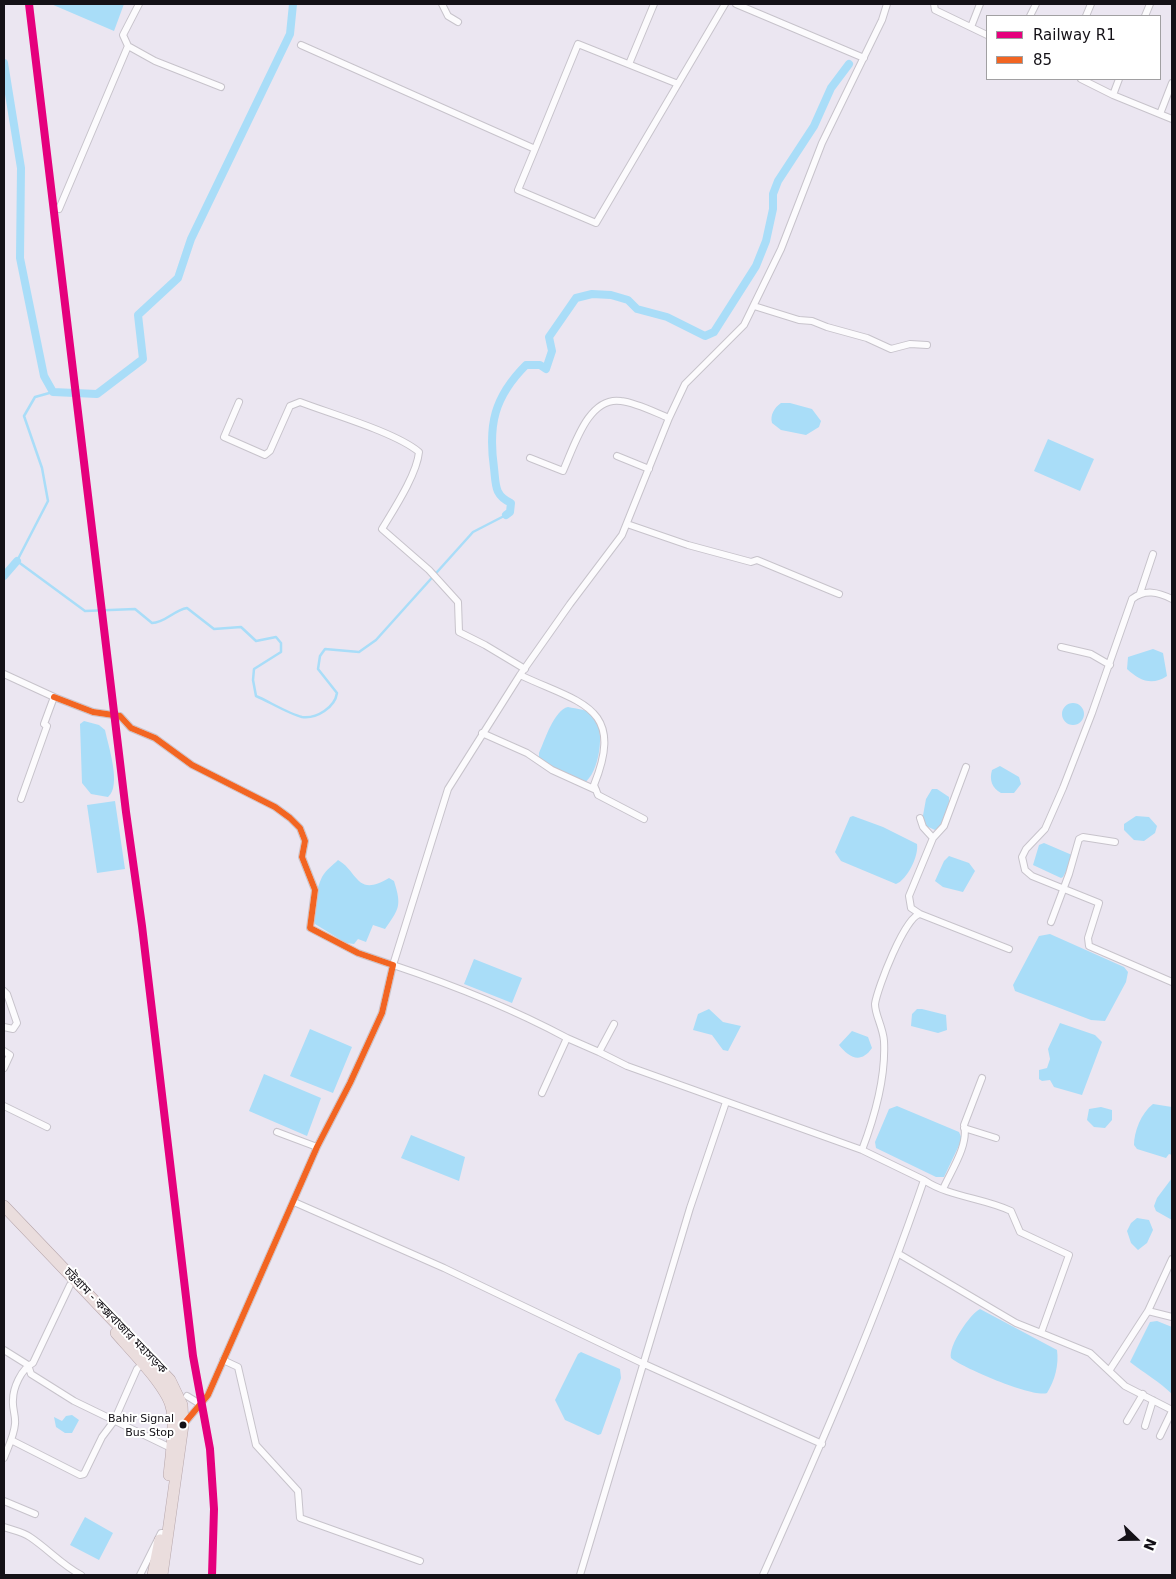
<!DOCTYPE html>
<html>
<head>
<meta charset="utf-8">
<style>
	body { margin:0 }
	#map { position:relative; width:1176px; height:1579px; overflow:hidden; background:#ebe6f1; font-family:"DejaVu Sans",sans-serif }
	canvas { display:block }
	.frame { position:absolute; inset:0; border:5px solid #141117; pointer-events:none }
	.legend { position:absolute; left:986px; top:15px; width:175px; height:65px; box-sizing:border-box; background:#fff; border:1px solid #a1a0a2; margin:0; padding:6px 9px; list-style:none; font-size:15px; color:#141117 }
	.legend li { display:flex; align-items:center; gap:10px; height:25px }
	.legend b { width:25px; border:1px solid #a1a0a2 }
	.north { position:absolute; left:1111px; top:1514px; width:50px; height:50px; -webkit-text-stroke:4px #fff; paint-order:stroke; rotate:112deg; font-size:14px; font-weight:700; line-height:20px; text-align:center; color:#141117 }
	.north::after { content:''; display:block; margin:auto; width:18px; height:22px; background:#141117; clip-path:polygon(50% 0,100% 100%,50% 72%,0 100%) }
</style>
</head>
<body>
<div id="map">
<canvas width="1176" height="1579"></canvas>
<div class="frame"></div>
<ul class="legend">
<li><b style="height:6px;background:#e5007d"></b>Railway R1</li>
<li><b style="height:6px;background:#f26522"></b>85</li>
</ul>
<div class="north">N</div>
</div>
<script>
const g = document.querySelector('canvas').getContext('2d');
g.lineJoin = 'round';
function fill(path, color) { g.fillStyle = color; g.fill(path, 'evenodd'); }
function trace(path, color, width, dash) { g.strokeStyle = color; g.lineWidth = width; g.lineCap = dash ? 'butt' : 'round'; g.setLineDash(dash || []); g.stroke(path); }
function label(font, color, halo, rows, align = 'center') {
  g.font = font + ' "DejaVu Sans","Noto Sans Bengali",sans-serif'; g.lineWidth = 4; g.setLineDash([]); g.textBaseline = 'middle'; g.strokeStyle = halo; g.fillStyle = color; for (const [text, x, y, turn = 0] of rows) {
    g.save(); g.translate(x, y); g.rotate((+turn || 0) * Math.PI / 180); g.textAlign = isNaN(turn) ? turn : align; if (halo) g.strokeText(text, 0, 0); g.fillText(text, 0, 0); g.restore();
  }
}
fill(new Path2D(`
	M51,4H124L114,31Z
	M781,403H790L812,409L821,421L819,427L806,435L781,430L772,423C770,415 774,408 781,403Z
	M1048,439L1094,459L1080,491L1034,471Z
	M1153,649L1163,653L1167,676C1152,686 1140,681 1127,669L1128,657Z
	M1062 714a11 11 0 1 1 22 0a11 11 0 1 1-22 0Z
	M568,707C577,709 588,709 594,716C606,730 599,774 584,783L551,767L539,757V753C545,740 554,710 568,707Z
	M84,721L99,725L105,730C108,745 122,786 108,797L91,794L82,783L80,724Z
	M1000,766L1019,777L1021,784L1014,793H1001C992,788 989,780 992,770Z
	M932,789H937L949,797C950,806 944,826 935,830L926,826L922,821L926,799Z
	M115,801L125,869L97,873L87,805Z
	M853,816L883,827L917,844C919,856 907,880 896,884L841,861L835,852L850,817Z
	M1136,816L1149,817L1157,826L1155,833L1144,841L1134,840L1124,830V824Z
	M1044,843L1072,855V860L1063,877L1061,878L1033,865L1039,845Z
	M949,856L969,863L975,871L963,892L943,887L935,881L944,861Z
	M338,860C358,871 356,898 389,878L394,881C402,906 399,909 385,929L373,925L366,942L358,939L354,944L346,943L315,924C312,911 316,889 322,877C326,870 333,865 338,860Z
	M1050,934L1124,967L1128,972L1126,982L1105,1021L1091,1020L1015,991L1013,985L1039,936Z
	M474,959L522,978L512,1003L464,984Z
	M709,1009L723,1022L741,1026L728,1051L723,1050L712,1035L693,1030L698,1014Z
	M922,1009L946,1015L947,1030L938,1033L911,1026L912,1014L917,1009Z
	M1060,1023L1095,1035L1102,1042L1082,1095L1054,1087L1050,1080L1042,1081L1039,1079V1070L1047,1068L1050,1059L1048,1049Z
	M310,1029L352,1047L333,1093L290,1076Z
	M852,1031L868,1037L872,1048C861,1064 849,1058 839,1045Z
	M264,1074L321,1098L307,1136L249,1111Z
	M1153,1104L1172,1107V1155L1169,1154L1166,1158L1137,1149L1134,1145C1134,1132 1141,1113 1153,1104Z
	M897,1106L959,1132L962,1139L944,1177H936L876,1148L875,1142L889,1109Z
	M1101,1107L1112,1110V1120L1105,1128L1094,1127L1087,1120L1089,1109Z
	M411,1135L465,1157L459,1181L401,1158Z
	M1172,1178V1220L1156,1211L1154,1206L1157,1198Z
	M1137,1218L1149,1220L1153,1230L1147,1243L1138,1250L1131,1243L1127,1231L1131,1223Z
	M980,1309L1057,1350C1059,1365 1055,1380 1047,1393C1033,1398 963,1368 951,1358C948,1346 970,1314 980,1309Z
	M1157,1321L1172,1327V1394C1160,1382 1144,1373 1130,1362L1150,1322Z
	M581,1352L620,1369L621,1378L601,1434L598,1435L565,1420L555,1400L578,1354Z
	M72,1415L79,1420L72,1433H65L56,1427L54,1417L62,1421L66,1416Z
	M85,1517L113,1533L99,1560L70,1545Z`), '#a9ddf8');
trace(new Path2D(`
	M53,392L35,397L24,416L42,468L48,501L17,561L85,611L135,609L152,623C165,623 174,610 187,608L214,629L241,627L256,641L276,637L281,643V652L254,669L253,680L256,696C268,701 289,714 302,717C317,719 335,707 337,693L318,669L320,656L325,649L359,652L376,640L473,532L506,515`), '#a9ddf8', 2.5);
trace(new Path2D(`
	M4,63L21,168L20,258L44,376L53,392L97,394L143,359L138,315L178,278L191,239L290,34L293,4
	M506,515L510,512L511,503C494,495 496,485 494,468C488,425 494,397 526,365H540L546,369L552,351L549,337L576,298L592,294L611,295L628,300L637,309L667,317L705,336L714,332L756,266L766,241L773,209V194L778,181L814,126L831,88L849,64
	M4,576L17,561`), '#a9ddf8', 8);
const street = new Path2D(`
	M442,4L448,16L458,22
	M736,4L864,58
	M934,4L935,10L987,35
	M1030,16L1036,4
	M1086,16L1091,4
	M1145,16L1150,4
	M971,27L980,4
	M301,45L535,149L518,190L596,223L725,4
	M128,46L123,35L139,4
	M629,64L654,4
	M1081,79L1113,95L1119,79
	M1113,95L1172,119
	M1160,114L1172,83
	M535,149L578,44L678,84
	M59,209L128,46L155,61L221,87
	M754,306L799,320L812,321L827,327L867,338L891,349L910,344L927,345
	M239,402L224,437L265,455L270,451L290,406L300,402C331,414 395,432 419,452C417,474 394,509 382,529L429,570L458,602L459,632L485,645L525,669
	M617,456L649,469
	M530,458L563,471C574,447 588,396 621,401C637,403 654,412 669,418
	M627,524L688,545L751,562L757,560L839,594
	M1140,593L1153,554
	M1172,599C1158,592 1145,589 1132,599L1092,713L1063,788L1045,829L1026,849L1022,857L1025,870L1032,876L1099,903L1088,938L1089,946L1172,982
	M1061,647L1091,654L1110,665
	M4,674L54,697L44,724L47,726L21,799
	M520,675L448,789L393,965C453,985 511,1008 567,1038L542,1093
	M54,697L93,712L120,716L131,728L155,738L192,765L275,807L290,818L300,828L305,841L302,857L315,890L310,928L358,953L393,965L382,1013L350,1083L317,1147L208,1395L184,1424
	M482,733L527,753L552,770L596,790
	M966,767L944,826L933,838L909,896L911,908L920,914L1009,949
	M920,818L923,827L933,838
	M644,819L598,795L594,785C626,706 579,703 520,675L570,604L622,535L669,418L685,384L744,325L781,249L822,143L882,20L887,4
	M1051,922L1069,874L1079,839L1083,837L1115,842
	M4,991L7,994L17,1023L13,1029L4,1027
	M567,1038L599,1052L614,1024
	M4,1051L10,1055L4,1068
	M599,1052L627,1066L862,1150
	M4,1106L47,1127
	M964,1128L996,1138
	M277,1132L317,1147
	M924,1180C949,1197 984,1198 1011,1211L1020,1232L1069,1255L1041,1333L1090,1353L1125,1386L1172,1410
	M943,1189C951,1171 969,1145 964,1125L982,1078
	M294,1202L444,1268L642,1363L822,1444
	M899,1254L1016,1323L1041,1333
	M1148,1311L1172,1259
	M4,1350L28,1365L31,1374L74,1401L173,1449
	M223,1360L238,1367L256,1445L298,1491L300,1518L420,1561
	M1109,1371L1148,1311L1172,1317
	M187,1396L200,1404
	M1127,1421L1143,1394
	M1145,1426L1153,1400
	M1160,1436L1172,1411
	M11,1440L80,1475L84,1474L102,1437L114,1421L137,1369L143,1363
	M4,1458C8,1447 14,1436 15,1424C16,1416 12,1408 13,1400C13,1388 21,1369 33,1363L70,1285
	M4,1501L35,1514
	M4,1527C12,1530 23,1532 30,1537C48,1549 62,1565 81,1575
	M140,1575L161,1533H168
	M580,1575L690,1208L726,1102
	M763,1575C821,1445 878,1315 924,1180L862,1150C875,1116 886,1078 884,1041C883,1027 875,1015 875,1004C877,989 905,916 920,914`);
const highway = new Path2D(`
	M4,1206L170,1380L182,1405L183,1425L162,1575
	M116,1333C130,1349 166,1386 171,1406C176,1421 171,1458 169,1475
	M153,1575L160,1540`);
trace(street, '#c7c3cb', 8);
trace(highway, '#b6a6ab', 12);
trace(street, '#fcfbfd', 6);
trace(highway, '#eadddd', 11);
trace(new Path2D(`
	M54,697L93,712L120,716L131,728L155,738L192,765L275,807L290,818L300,828L305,841L302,857L315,890L310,928L358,953L393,965L382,1013L350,1083L317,1147L208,1395L183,1425`), '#f26522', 6);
trace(new Path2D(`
	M29,4L126,812L142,926L193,1356L210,1449L214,1509L212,1575`), '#e5007d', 8);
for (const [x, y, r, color] of [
	[183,1425,4.5,"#141117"]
]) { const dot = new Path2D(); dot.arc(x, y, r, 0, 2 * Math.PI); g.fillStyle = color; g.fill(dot); trace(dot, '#fff', 2); }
label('11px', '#141117', '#fff', [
	["Bahir Signal",174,1419],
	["Bus Stop",174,1433]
], 'right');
label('12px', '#141117', '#fff', [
	["চট্টগ্রাম - কক্সবাজার মহাসড়ক",115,1321,46]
]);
</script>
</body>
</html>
